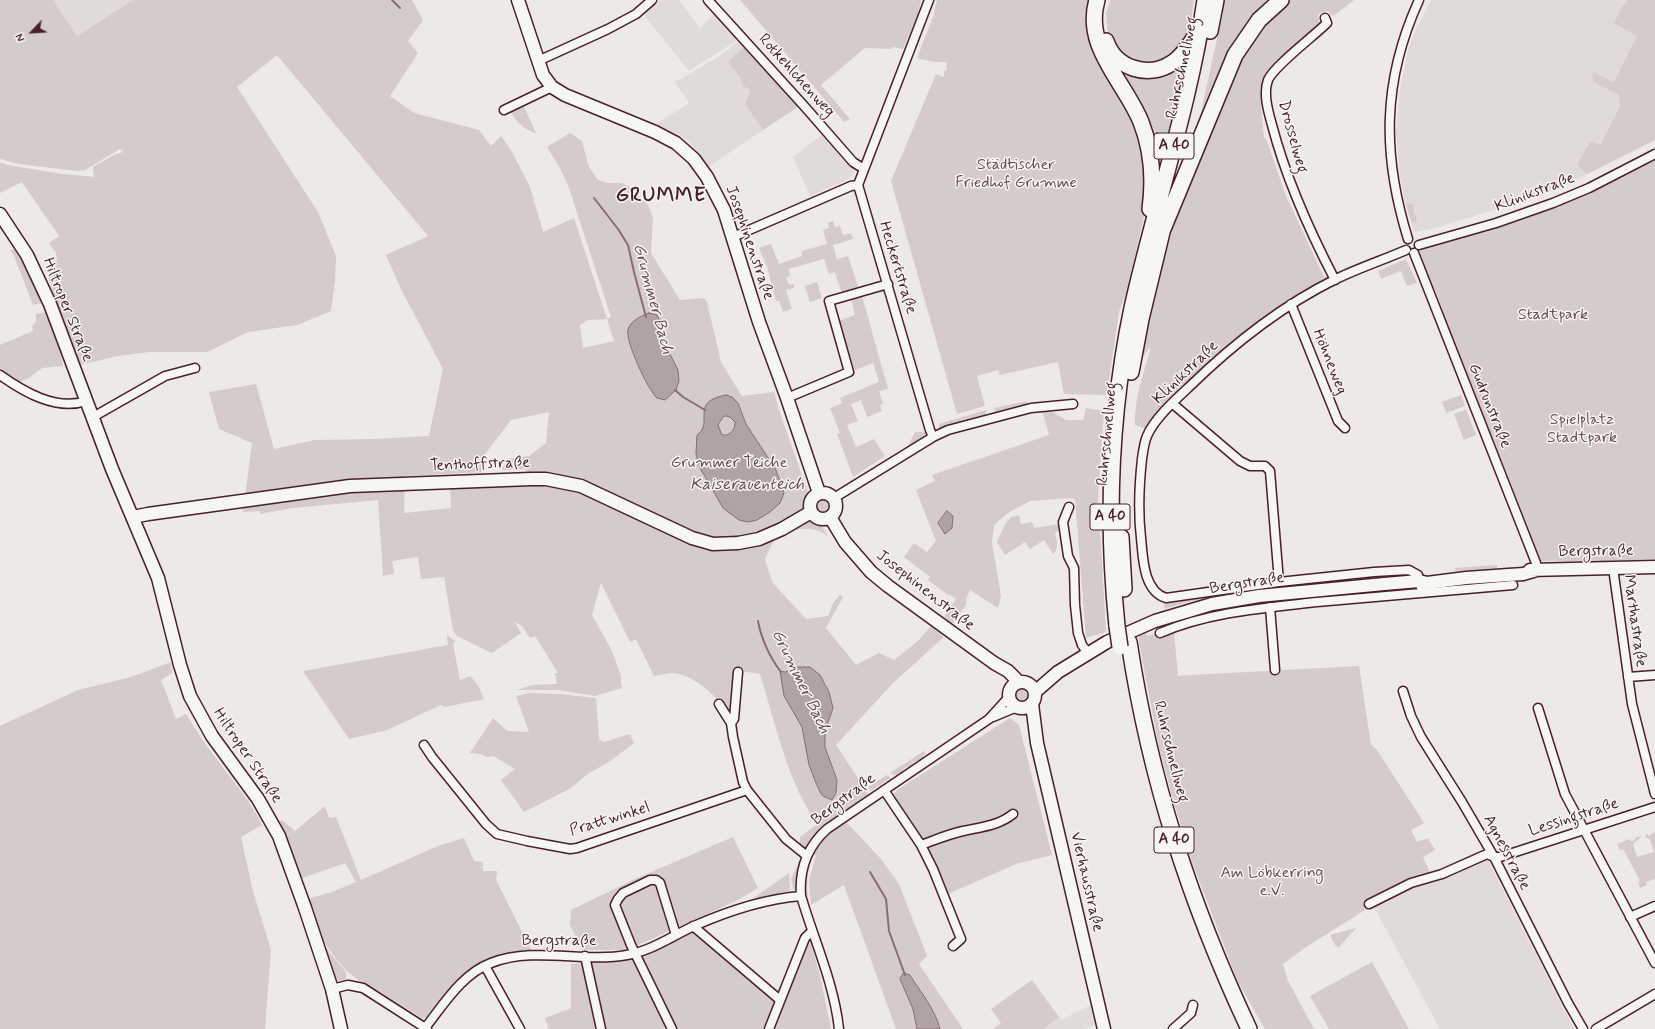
<!DOCTYPE html>
<html>
<head>
<meta charset="utf-8">
<style>
	body { margin:0 }
	#map { position:relative; width:1655px; height:1029px; overflow:hidden; background:#ece9e6; font-family:Mynerve,sans-serif }
	canvas { display:block }
	.north { position:absolute; left:12px; top:12px; width:40px; height:40px; -webkit-text-stroke:3px #f6f6f2; paint-order:stroke; rotate:245deg; font-size:11px; font-weight:700; line-height:16px; text-align:center; color:#4a1f2b }
	.north::after { content:''; display:block; margin:auto; width:14px; height:18px; background:#4a1f2b; clip-path:polygon(50% 0,100% 100%,50% 72%,0 100%) }
</style>
</head>
<body>
<div id="map">
<canvas width="1655" height="1029"></canvas>
<div class="north">N</div>
</div>
<script>
const g = document.querySelector('canvas').getContext('2d');
g.lineJoin = 'round';
function fill(path, color) { g.fillStyle = color; g.fill(path, 'evenodd'); }
function trace(path, color, width, dash) { g.strokeStyle = color; g.lineWidth = width; g.lineCap = dash ? 'butt' : 'round'; g.setLineDash(dash || []); g.stroke(path); }
function label(font, color, halo, rows, align = 'center') {
  g.font = font + ' Mynerve,sans-serif'; g.lineWidth = 3; g.setLineDash([]); g.textBaseline = 'middle'; g.strokeStyle = halo; g.fillStyle = color; for (const [text, x, y, turn = 0] of rows) {
    g.save(); g.translate(x, y); g.rotate((+turn || 0) * Math.PI / 180); g.textAlign = isNaN(turn) ? turn : align; if (halo) g.strokeText(text, 0, 0); g.fillText(text, 0, 0); g.restore();
  }
}
fill(new Path2D(`
	M53,0H133L77,36Z
	M660,0H679L700,28L716,13L739,39L689,71L644,15Z
	M1431,0H1655L1626,154L1570,183L1540,196L1431,229L1414,232L1405,202L1400,174L1396,132L1400,89L1407,55L1413,35Z
	M740,40L799,106L708,167L688,141L680,135L656,124L689,103L675,82L720,56Z
	M823,134L853,166L854,173L849,179L810,196L793,157Z
	M1487,859L1574,1029H1440L1373,905L1409,886L1435,880L1448,876L1449,878Z
	M1091,1005L1096,1025L1084,1029H1044L1059,1017L1061,1020Z`), '#e0dad8');
fill(new Path2D(`
	M0,0H53L77,36L133,0H412L423,20L408,41L418,53L390,96L414,113L479,130L491,146L501,136L512,152L530,187L543,232L574,218L607,319L611,317L569,188L561,170L547,147L570,133L582,141L589,167L598,180L608,183H622L631,188L648,205L653,217L651,253L680,300L704,298L707,302L721,362L742,396L774,392L779,410L816,515L828,537C815,524 793,528 778,537C772,541 768,553 765,559L772,582L806,619L828,616L833,603L840,595L843,597L826,628L856,665L879,653L894,660L918,641L931,626L944,637L893,683L836,745L869,795L848,810L847,823L881,859L899,884L927,956L919,964L963,1029H896L844,885L811,905L809,881L816,855L814,854C806,872 805,888 810,907L808,908C802,888 805,872 812,853L800,847V837L817,824C787,780 776,725 760,674L735,670L732,717C721,701 698,678 679,674C672,672 661,675 654,676L636,639L630,642L601,583L592,615L612,651L621,676V683L622,688L595,696L558,690H517L532,685L557,684L555,673H558L535,636L530,638L522,626L515,622L521,633L492,653L457,636L453,631L444,577L421,579L418,557L392,561L394,574L383,576L378,500L293,508L260,514V511L243,512L252,443L219,429L209,392L256,384L274,449L315,440L375,439L429,436L443,369L401,289L386,255L428,236L277,55L237,87L318,212L336,256L335,281L331,311L297,325L248,332L207,352H149L118,356L79,365L48,277L52,275L55,268L53,262L57,260L56,253L49,243L59,236L22,182L0,193V162L8,165L62,174L94,177L93,167L114,155L123,152L120,149L85,170L77,171L19,164L0,159ZM607,319L614,341L583,348L580,325L588,320ZM549,412L546,443L529,456L507,459L502,470L526,469L527,483L450,485L451,508L404,513L405,476L482,472L485,454L511,420Z
	M740,0H921L918,14L903,49L892,47L891,49L865,48L821,85L850,119L844,122Z
	M937,0H1093L1121,92L1145,148L1146,208L1127,290L1119,312L1109,379L1108,395L1064,394L1058,362L1000,375L998,370L977,376L985,406L957,414L891,181L936,74L944,77V71L947,70L946,62H934L917,58L933,17Z
	M1110,0H1194L1190,30L1184,44L1157,66L1125,60L1108,36L1106,14Z
	M1223,0H1273L1197,130L1219,30L1223,14H1221Z
	M1286,0H1354L1335,15L1332,16L1328,11L1320,13L1318,15L1320,25L1266,76L1263,82L1264,103L1261,106L1264,137L1267,141L1286,196L1324,277L1329,275V278L1271,313L1234,340L1200,371L1167,404L1147,429L1135,425C1134,399 1143,375 1150,351V347L1141,360L1157,288L1184,186L1244,47Z
	M1628,0H1655V140L1587,174L1577,165L1590,142L1601,144L1620,107L1619,95L1594,82L1592,78L1593,72L1614,82L1637,36L1614,23L1621,9Z
	M745,46L799,106L763,130L745,104L751,90L743,86L740,77L728,62Z
	M1189,51L1155,186V172L1110,57L1132,71Z
	M523,105L536,133C525,131 515,120 510,111Z
	M1655,159V559L1610,561H1541L1491,433H1489L1442,312L1443,311L1435,290H1433L1421,261L1419,253L1422,249L1531,215L1568,201Z
	M1413,203L1414,215H1417L1416,224L1412,222L1406,205Z
	M833,221L835,227L840,226L843,235L851,233L853,239L833,245L837,259L848,256L859,289L842,294L835,272L829,274L824,259L789,269L790,276L786,278L789,285L794,284V288L786,290L792,309L783,312L779,301H776L767,267L759,248L771,244L779,264L802,256V251L827,244L823,230L829,228L828,223Z
	M15,249L27,270L42,303L33,305L14,256L10,250Z
	M1406,259L1417,283L1407,286L1401,271L1381,279L1378,271Z
	M817,282L822,298L810,302L805,286Z
	M862,296L888,389L879,391L883,404L880,405L882,411L867,417L861,400L851,404L858,421L847,425L856,447L874,439L885,456L853,477L837,434L840,433L830,408L842,403L840,398L879,382L873,363L855,370L839,321L855,315L851,299Z
	M46,312L60,352L63,366L42,368L29,378L15,384L0,373V345L33,331L32,326L36,322V314Z
	M1461,395L1465,406L1446,413L1442,402Z
	M1027,401L1026,405L996,412L994,408Z
	M1086,408L1104,411L1098,497L1106,632L1086,638L1075,499L1070,498L1030,501L1008,513L994,525L992,542L1001,596L998,608L970,590L966,599V605L952,624L944,617L956,599L949,594L948,595L928,580L930,577L904,557L914,543L927,552L936,541L916,490L935,481L932,475L1049,435L1042,410H1049L1066,420H1083Z
	M1466,409L1476,435L1464,440L1454,414Z
	M986,410V415L939,429V424Z
	M915,432H926C924,440 915,444 907,448Z
	M815 506a8 8 0 1 1 16 0a8 8 0 1 1-16 0Z
	M1019,515L1021,524L1032,522L1034,528L1059,524L1060,531L1055,532C1056,539 1060,549 1053,554L1044,540L1030,549L1025,542L1005,555L997,542L1005,524L1011,517Z
	M1497,565V568L1455,571V568Z
	M1411,574L1408,576L1363,580V576Z
	M1219,594L1164,609V601Z
	M1174,632L1178,675L1173,676L1359,666L1371,745L1377,750L1424,823L1411,830L1417,842L1428,838L1435,850L1423,857L1430,873L1402,882L1373,905L1306,947L1283,964L1288,981L1314,1029H1265L1237,980L1191,859L1174,803L1159,747L1138,637L1146,633L1147,636C1153,633 1167,633 1174,632Z
	M447,635L455,641L453,644L460,680L470,676L478,685L484,699L445,707L441,705L387,730L349,739L303,671L448,645Z
	M171,662L172,673L161,680L176,719L186,714C196,730 206,746 218,761C234,782 251,802 262,825L241,837L253,891L271,950L265,1029H0V726L78,690L131,677Z
	M1014 695a8 8 0 1 1 16 0a8 8 0 1 1-16 0Z
	M530,693L559,694L596,698L599,739L604,742L630,734L634,743L609,762L589,773L571,788L524,812L501,780L515,769L493,756L487,757L481,754L470,753L493,718L507,731L529,732L516,696Z
	M1010,718L1019,725L1052,855L1016,864L948,894L927,849L894,796V794L897,790Z
	M924,751L926,754L923,756V759L913,762V765L904,768L901,774L894,775L890,773Z
	M887,775L892,779L890,780L889,779L871,791L868,787Z
	M325,806L329,818L336,817L361,880L438,846L464,838L474,861L483,862V871H497L496,880L532,952C522,953 510,953 501,956C468,965 447,990 429,1017L422,1018L376,989L358,980L347,971L337,960L322,939L307,899L332,892L356,882L345,863L300,879L278,822L282,820L295,831Z
	M1655,832V879L1646,882L1647,885L1640,888L1638,882L1640,881L1638,877L1623,849L1620,850L1617,844L1630,839L1631,841L1635,840V838L1641,836V837L1633,844L1637,857L1654,852L1650,839L1646,838L1645,835L1648,834V836Z
	M733,837L758,888L736,901L627,950H582L570,925L571,910L637,878Z
	M800,860L796,887L794,891L791,879Z
	M789,873L790,889L789,891L752,899Z
	M1356,928L1338,948L1335,945L1330,935Z
	M693,931L775,1001L763,1029H549L545,1018L571,1008V964L629,960Z
	M810,940L820,976L831,1029H773Z
	M323,944L346,972V982L339,981L334,976Z
	M1372,962L1409,1029H1329L1310,996Z
	M1032,980L1059,1017L1044,1029H993L1001,1023L991,1009Z`), '#d4cbca');
const water = new Path2D(`
	M649,313L657,315L660,321L665,344L678,370L679,381L676,390L665,400L657,398C648,390 625,341 628,330C630,321 641,316 649,313Z
	M726,395L732,397L738,403L746,424L776,470L784,493L780,503L770,512L757,520L748,522L739,520L723,508L700,468L696,454L697,435C715,423 688,402 726,395ZM726,416L730,417L735,422C735,430 731,436 722,435L718,425L723,417Z
	M947,511L953,516L952,528L945,534L938,523Z
	M796,667H810L820,675L829,692L833,708L825,731V747L837,780L836,793L832,800L823,796L820,792L816,783L809,765L802,727L784,696L780,671L785,672Z
	M904,973L910,975C921,993 935,1009 940,1029H917L913,1009L900,979Z`);
fill(water, '#b1a2a3');
trace(water, '#886e73', 1);
trace(new Path2D(`
	M392,0L400,8
	M594,198L618,229L628,245L634,272L646,317
	M675,390L683,397L705,410
	M758,621C761,638 770,658 781,672
	M870,872L886,899L889,931L905,975`), '#886e73', 2);
const street = new Path2D(`
	M708,0L805,107L853,162L864,169
	M1325,18L1327,23C1314,36 1274,66 1268,80C1263,93 1268,111 1272,125C1286,179 1309,230 1335,280
	M538,61L608,29L636,14L652,0
	M504,110L552,87
	M733,237L851,186L858,185
	M1408,239C1382,155 1382,81 1419,0
	M1419,245L1496,223L1553,203L1589,188L1655,154
	M1406,250C1383,260 1359,268 1336,279C1281,306 1232,345 1188,388C1175,400 1154,419 1147,436C1144,443 1143,452 1142,459C1139,486 1138,512 1141,538C1143,557 1143,591 1166,598L1279,582L1374,572L1409,570L1418,575L1422,593
	M1414,253L1536,563L1537,570
	M1291,304L1338,421L1345,428
	M0,375C24,392 56,411 86,401
	M787,398L849,372L829,301L888,284
	M1173,404L1240,461L1250,466H1265L1270,471L1279,582
	M93,417L165,376L195,368
	M933,437L948,430L1031,408L1073,404
	M834,498L933,437L930,430L858,185L929,0
	M1069,507L1063,522L1068,556L1074,568L1075,605L1078,633L1082,645L1088,653
	M1613,568L1632,704L1655,794
	M1270,607L1275,670
	M1160,633C1209,612 1264,608 1317,602C1382,596 1448,591 1513,585
	M1628,677L1655,675
	M1403,691L1411,716L1421,737L1462,802L1494,857L1568,1003L1583,1029
	M719,704L731,723L733,737L743,782L747,790L786,839L807,856
	M1538,708L1565,794L1655,963
	M993,717L1017,707
	M731,723L734,719L738,672
	M424,745L432,757L486,824L497,834L527,841L570,849L577,848L747,790
	M884,790L921,845L933,869L961,939L953,946
	M921,845C935,840 949,834 963,831C981,827 998,826 1013,814
	M1369,904L1411,883L1442,874L1487,854L1494,857H1500L1655,807
	M1630,917L1655,906
	M693,926L780,1000
	M585,956L601,1029
	M485,966L520,1029
	M332,989L348,985L363,988L427,1029
	M425,1028C444,1004 462,974 491,963C535,946 583,963 627,955C651,951 672,936 694,926C728,911 764,899 801,896
	M672,1029L631,945L615,905L618,899L623,893L650,880H656L660,883L676,935
	M769,1029L805,938L812,931
	M839,1029C834,983 814,940 801,896C799,870 807,847 827,829L989,719L1009,697
	M1173,1029L1191,1013L1193,1005
	M1596,1029L1655,994`);
const secondary = new Path2D(`
	M518,0L543,75L552,87L565,95L655,132L676,143L694,159L707,177L724,210L759,322L787,398L819,493
	M0,214L27,255L50,304L112,469L158,578L180,665L190,696L212,736L258,799L279,836L305,908L332,989L341,1029
	M810 506a13 13 0 1 1 26 0a13 13 0 1 1-26 0Z
	M133,517L148,514L350,486L531,479H546L581,486L692,538L713,544L738,543L759,539L782,529L811,512
	M830,517L845,542L871,572L888,586L994,663L1008,671L1019,682
	M1530,570L1655,567
	M1009 695a13 13 0 1 1 26 0a13 13 0 1 1-26 0Z
	M1035,692L1058,672L1107,642L1155,621L1212,604L1259,596L1384,584L1419,581L1427,583L1466,578L1523,574L1537,570
	M1032,704L1037,743L1104,1029`);
const highway = new Path2D(`
	M1097,0C1083,47 1125,82 1141,122C1152,150 1154,180 1150,209
	M1210,31L1216,0
	M1106,41C1115,68 1148,79 1172,63C1183,56 1191,43 1198,32
	M1163,229L1235,55L1259,20L1281,0
	M1131,372L1141,319L1164,224
	M1121,537L1124,589
	M1117,626C1106,519 1110,413 1132,308C1155,205 1190,105 1205,0
	M1129,642C1150,780 1190,903 1249,1029`);
trace(street, '#4a1f2b', 11);
trace(secondary, '#4a1f2b', 15);
trace(highway, '#4a1f2b', 18);
trace(street, '#f6f6f2', 8);
trace(secondary, '#f6f6f2', 12);
trace(highway, '#f6f6f2', 15);
const highwayBridge = new Path2D(`
	M1117,626L1120,647`);
trace(highwayBridge, '#4a1f2b', 18, []);
trace(highwayBridge, '#f6f6f2', 15);
for (const [x, y, w] of [
	[1174,146,40],
	[1110,517,40],
	[1174,840,40]
]) { const box = new Path2D(); box.roundRect(x - w / 2, y - 13, w, 26, 3); g.fillStyle = '#f6f6f2'; g.fill(box); trace(box, '#4a1f2b', 1); }
label('bold 15px', '#4a1f2b', null, [
	["A 40",1174,146],
	["A 40",1110,517],
	["A 40",1174,840]
]);
label('16px', '#4a1f2b', '#f6f6f2', [
	["Ruhrschnellweg",1183,68,-78],
	["Rotkehlchenweg",796,76,48],
	["Drosselweg",1292,137,75],
	["Klinikstraße",1535,193,-21],
	["Josephinenstraße",749,243,71],
	["Heckertstraße",897,268,73],
	["Hiltroper Straße",67,310,68],
	["Höhneweg",1329,362,68],
	["Klinikstraße",1186,373,-44],
	["Gudrunstraße",1489,406,68],
	["Ruhrschnellweg",1108,434,-85],
	["Tenthoffstraße",480,465,-2],
	["Bergstraße",1596,552,-1],
	["Bergstraße",1247,584,-9],
	["Josephinenstraße",925,591,38],
	["Marthastraße",1634,621,82],
	["Ruhrschnellweg",1170,752,76],
	["Hiltroper Straße",247,756,56],
	["Bergstraße",844,800,-37],
	["Lessingstraße",1574,818,-18],
	["Prattwinkel",610,820,-17],
	["Agnesstraße",1506,853,62],
	["Vierhausstraße",1086,882,77],
	["Bergstraße",559,942]
]);
label('16px', '#6c4a53', '#f6f6f2', [
	["Städtischer",1016,166],
	["Friedhof Grumme",1016,184],
	["Stadtpark",1553,316],
	["Spielplatz",1582,421],
	["Stadtpark",1582,439],
	["Grummer Teiche",729,464],
	["Am Löbkerring",1272,874],
	["e.V.",1272,892]
]);
label('italic 17px', '#6e4d55', '#f6f6f2', [
	["Grummer Bach",652,299,75],
	["Kaiserauenteich",747,485],
	["Grummer Bach",800,682,64]
]);
g.letterSpacing = '1px';
label('bold 20px', '#4a1f2b', '#f6f6f2', [
	["GRUMME",661,197]
]);
g.letterSpacing = '0px';
</script>
</body>
</html>
